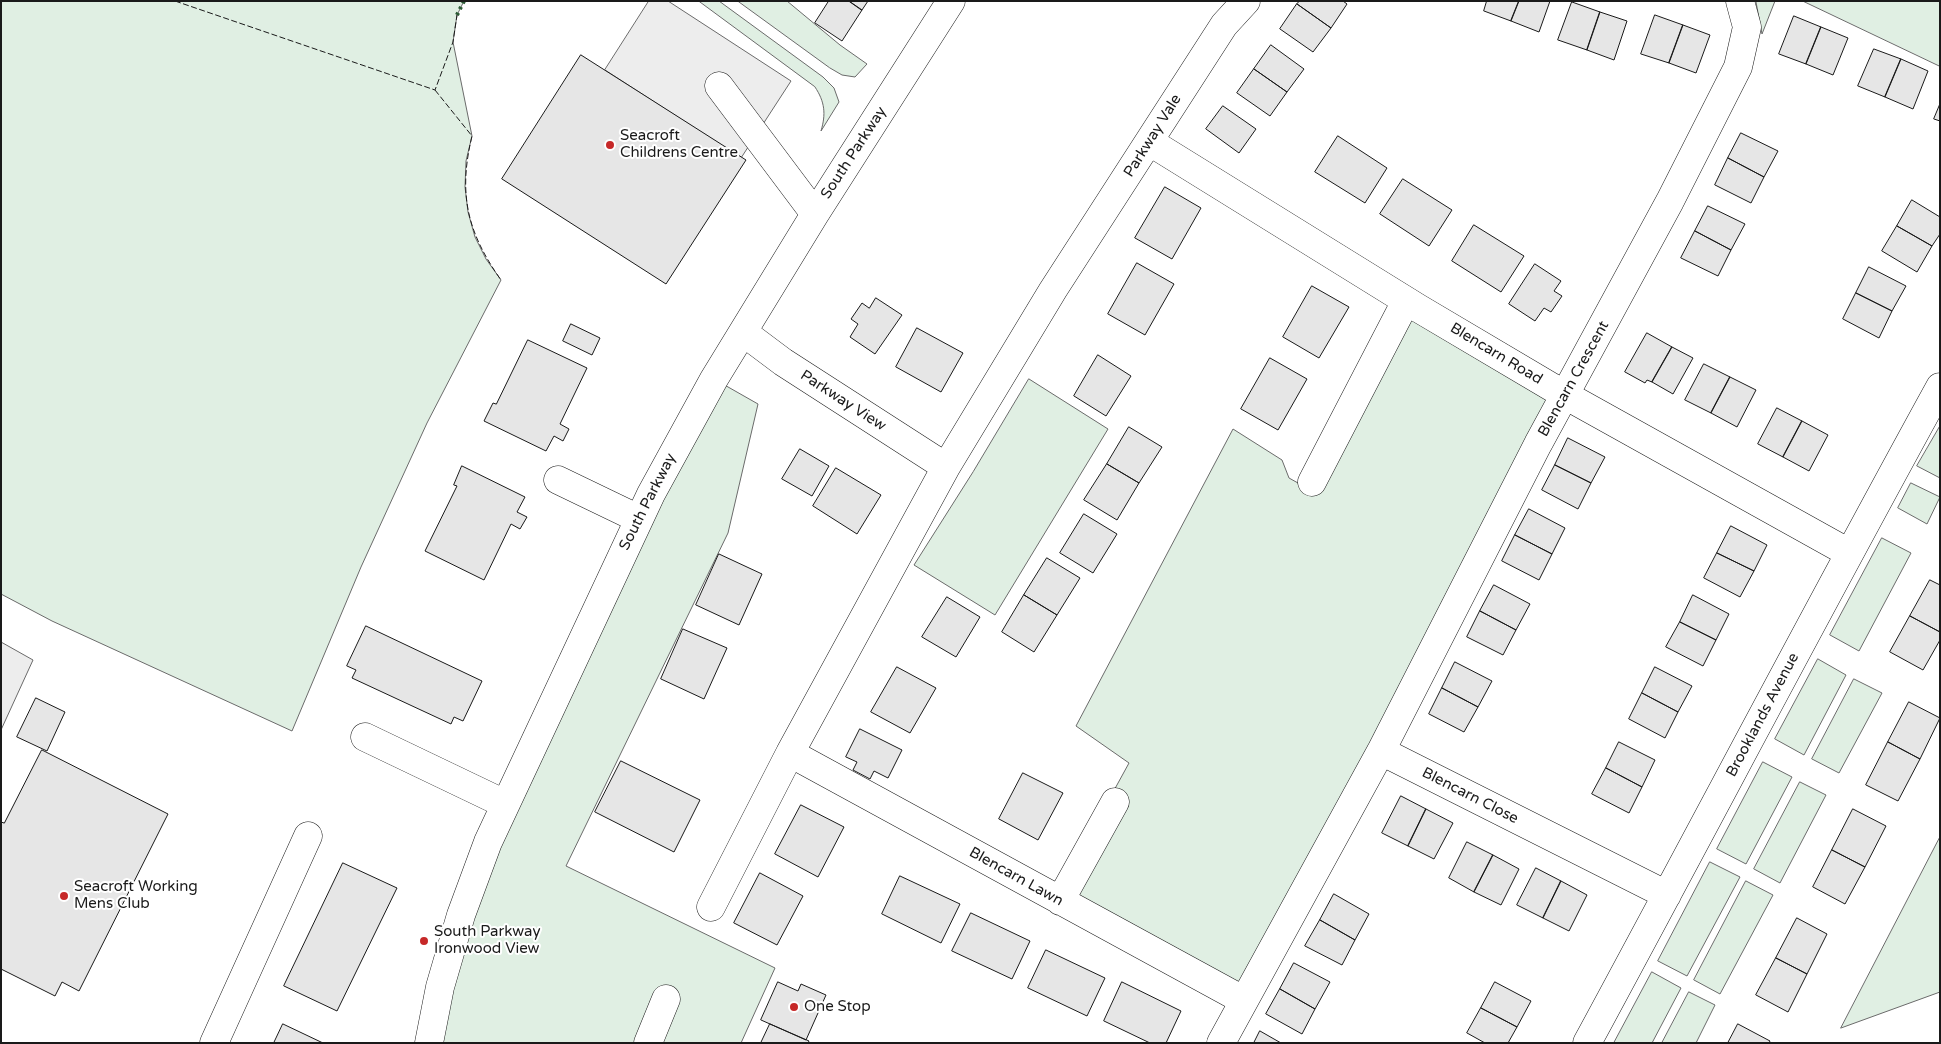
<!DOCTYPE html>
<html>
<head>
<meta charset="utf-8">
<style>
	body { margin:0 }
	#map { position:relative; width:1941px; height:1044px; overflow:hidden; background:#fff; font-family:"Varela Round",sans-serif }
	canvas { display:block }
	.frame { position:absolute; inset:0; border:2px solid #1a1a1a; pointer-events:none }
</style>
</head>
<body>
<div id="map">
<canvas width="1941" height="1044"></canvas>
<div class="frame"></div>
</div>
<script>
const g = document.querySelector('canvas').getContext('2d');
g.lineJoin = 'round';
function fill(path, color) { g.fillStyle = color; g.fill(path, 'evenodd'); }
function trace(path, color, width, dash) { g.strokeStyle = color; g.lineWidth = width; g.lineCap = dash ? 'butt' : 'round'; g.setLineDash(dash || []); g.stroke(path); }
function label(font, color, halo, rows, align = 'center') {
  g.font = font + ' "Varela Round",sans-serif'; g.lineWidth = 4; g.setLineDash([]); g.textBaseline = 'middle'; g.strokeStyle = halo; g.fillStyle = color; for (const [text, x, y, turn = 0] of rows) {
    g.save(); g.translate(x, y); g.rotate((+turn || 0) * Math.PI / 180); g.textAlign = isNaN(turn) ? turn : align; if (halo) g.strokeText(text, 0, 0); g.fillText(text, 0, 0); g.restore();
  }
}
const green = new Path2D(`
	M1,1H464L457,15L453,42L472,136L466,161L465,187L468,212L475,237L486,259L501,280L427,423L361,567L292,731L52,621L1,594Z
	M699,1H719L823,77L834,88L839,102L821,131C826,114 825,102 815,87Z
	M738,1H787L840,45L867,64L855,77L842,75L830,68Z
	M1755,1H1775L1762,34L1756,2Z
	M1803,1H1940V66Z
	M1397,295L1565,395L1243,1000L1055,898L1129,763L1076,726L1233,429L1282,460L1289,478L1298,483Z
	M714,379L758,404L728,533L566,866L775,968L741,1043H429L461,915Z
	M1029,379L1108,429L995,615L914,565L973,472Z
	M1940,426V478L1917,466Z
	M1911,483L1940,497L1927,524L1898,508Z
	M1882,538L1911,553L1859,651L1830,635Z
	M1818,659L1846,675L1804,755L1775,739Z
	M1854,679L1882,693L1839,773L1812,759Z
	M1763,762L1792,777L1746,864L1717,849Z
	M1800,782L1826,795L1780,883L1754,869Z
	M1940,837V992L1841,1028Z
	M1710,862L1740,877L1687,976L1658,961Z
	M1746,881L1773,895L1720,994L1694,980Z
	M1652,972L1681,988L1652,1043H1614Z
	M1689,992L1715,1005L1696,1043H1662Z`);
fill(green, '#e0efe3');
trace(green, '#6a6a6a', 1);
const parking = new Path2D(`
	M649,1H668L791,81L741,158L605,70Z
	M1,642L33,660L1,730Z`);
fill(parking, '#ededed');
trace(parking, '#6a6a6a', 1);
const building = new Path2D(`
	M829,1H849L862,10L842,41L815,23Z
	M849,1H868L862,10Z
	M1300,1H1343L1347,4L1331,28L1297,4Z
	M1487,1H1519L1511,21L1484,11Z
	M1519,1H1550L1539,32L1511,21Z
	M1572,2L1600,12L1587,50L1558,40Z
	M1297,4L1331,28L1313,52L1280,29Z
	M1600,12L1627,21L1614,60L1587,50Z
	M1655,15L1683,25L1669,63L1641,54Z
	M1794,16L1821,27L1806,64L1779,54Z
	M1683,25L1710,35L1696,73L1669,63Z
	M1821,27L1848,38L1833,75L1806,64Z
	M1271,45L1304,69L1287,92L1254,69Z
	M1874,49L1901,59L1885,97L1858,86Z
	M581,55L746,160L666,284L502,179Z
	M1901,59L1928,71L1913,109L1885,97Z
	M1254,69L1287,92L1270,116L1237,93Z
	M1940,104V121L1934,119Z
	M1223,106L1256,129L1239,153L1206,129Z
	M1741,133L1778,151L1764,177L1728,158Z
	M1338,136L1387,168L1365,203L1315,172Z
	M1728,158L1764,177L1751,203L1715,185Z
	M1403,179L1452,210L1429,246L1380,214Z
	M1165,187L1201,208L1172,259L1135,238Z
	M1912,200L1940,217V234L1932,246L1897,226Z
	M1708,206L1745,224L1731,250L1695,231Z
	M1474,225L1524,256L1501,292L1452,261Z
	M1897,226L1932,246L1917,272L1882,251Z
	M1695,231L1731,250L1718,276L1681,258Z
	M1137,263L1174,284L1145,335L1108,314Z
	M1535,264L1561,281L1554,291L1562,296L1551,312L1544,308L1535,321L1509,304Z
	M1869,267L1906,286L1892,311L1856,293Z
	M1312,286L1349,307L1319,358L1283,337Z
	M1856,293L1892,311L1879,338L1843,319Z
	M876,298L902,315L875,354L850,337L858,324L851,319L862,303L869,308Z
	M571,324L600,338L592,355L563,341Z
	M917,328L963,353L941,392L896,367Z
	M1647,333L1672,347L1652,382L1647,380L1645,383L1625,372Z
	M528,340L587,368L560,424L569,429L563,441L554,436L546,451L484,421L493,403L496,404Z
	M1672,347L1693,358L1673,394L1652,382Z
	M1098,355L1131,376L1106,416L1074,396Z
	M1270,358L1307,379L1278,430L1241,409Z
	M1704,364L1730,377L1711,413L1685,400Z
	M1730,377L1756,390L1737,427L1711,413Z
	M1777,408L1802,421L1783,457L1758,444Z
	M1802,421L1828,435L1809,471L1783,457Z
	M1129,427L1162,447L1139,483L1107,464Z
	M1568,438L1605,457L1591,483L1555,465Z
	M800,449L829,466L812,496L782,479Z
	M1107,464L1139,483L1117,520L1084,500Z
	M1555,465L1591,483L1578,509L1542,490Z
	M462,466L525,497L517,512L527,517L520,529L511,524L484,580L425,551L457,486L454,485Z
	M836,468L881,495L857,534L813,506Z
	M1529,509L1565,528L1552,554L1515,535Z
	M1084,514L1117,534L1093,573L1060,553Z
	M1731,526L1767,545L1754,571L1717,553Z
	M1515,535L1552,554L1539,580L1502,561Z
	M1717,553L1754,571L1740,597L1704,578Z
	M719,554L762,574L739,625L696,605Z
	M1047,558L1080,578L1057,615L1024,595Z
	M1930,580L1940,585V632L1910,616Z
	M1494,585L1530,604L1516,630L1480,611Z
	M1024,595L1057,615L1034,652L1002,632Z
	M1693,595L1729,614L1716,640L1680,622Z
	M947,597L980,617L956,657L922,637Z
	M1480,611L1516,630L1503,655L1467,637Z
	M1910,616L1940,632V640L1923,670L1890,652Z
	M1680,622L1716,640L1703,666L1666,647Z
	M366,626L482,681L463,721L454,717L451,724L352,678L356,670L347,666Z
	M683,629L727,648L704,699L661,679Z
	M1455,662L1492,681L1478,707L1442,688Z
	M897,667L936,688L910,733L871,712Z
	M1655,667L1692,686L1678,712L1642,693Z
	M1442,688L1478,707L1464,732L1429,714Z
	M1642,693L1678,712L1665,738L1629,719Z
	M36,698L65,712L47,751L17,737Z
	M1909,702L1940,718L1920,759L1888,742Z
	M860,729L902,750L888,778L874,771L870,779L853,770L857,762L846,757Z
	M1619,742L1655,760L1642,787L1606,768Z
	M1888,742L1920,759L1898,801L1866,785Z
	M42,750L168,814L79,991L62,982L55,996L1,969V822L4,823Z
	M621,761L700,800L674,852L595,812Z
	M1606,768L1642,787L1629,813L1592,794Z
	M1023,773L1063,793L1038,840L999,819Z
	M1401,796L1426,809L1408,846L1382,833Z
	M801,805L844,827L818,877L775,854Z
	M1426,809L1453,823L1434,859L1408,846Z
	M1853,809L1886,826L1865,867L1832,850Z
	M1467,842L1493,855L1474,892L1449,878Z
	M1832,850L1865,867L1845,904L1813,887Z
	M1493,855L1519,869L1501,905L1474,892Z
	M343,863L397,888L337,1011L284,986Z
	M1536,868L1561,881L1543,918L1517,905Z
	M760,873L803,896L777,945L734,923Z
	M900,876L960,904L941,943L882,914Z
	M1561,881L1587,895L1569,931L1543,918Z
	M1334,894L1369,914L1355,940L1320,920Z
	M971,913L1030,941L1012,979L952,951Z
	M1797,918L1827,934L1807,974L1776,958Z
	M1320,920L1355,940L1342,965L1305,946Z
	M1046,950L1105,978L1087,1016L1028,988Z
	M1776,958L1807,974L1788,1012L1756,995Z
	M1294,963L1330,982L1315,1009L1280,989Z
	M778,982L798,991L801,984L826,995L806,1040L761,1020Z
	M1122,982L1181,1011L1166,1043H1150L1104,1021Z
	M1495,982L1531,1001L1517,1027L1481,1008Z
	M1280,989L1315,1009L1302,1034L1266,1014Z
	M1481,1008L1517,1027L1508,1043H1485L1467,1033Z
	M283,1024L323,1043H274Z
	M770,1024L809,1041L808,1043H761Z
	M1738,1024L1770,1041L1769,1043H1728Z
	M1260,1031L1281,1043H1254Z`);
fill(building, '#e6e6e6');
trace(building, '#1a1a1a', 1);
const minor = new Path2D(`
	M719,86L815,214
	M1150,142L1418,308L1565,395L1849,553
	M743,332L783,362L946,467
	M558,480L639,519
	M1312,482L1406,301
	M365,737L505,804
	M1381,751L1667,895
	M790,753L1243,1000
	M1060,901L1115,802
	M711,907L790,753L946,467L1053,290L1224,25L1246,1
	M214,1043L308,836
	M429,1043L440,987L461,915L488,842L651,494L714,379L815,214L951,1
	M648,1043L666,999
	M1221,1043L1381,751L1538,444L1670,201L1738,67L1747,27L1740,1
	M1587,1043C1705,825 1820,605 1940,387`);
trace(minor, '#1a1a1a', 29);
trace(minor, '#fff', 28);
trace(new Path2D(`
	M457,15L464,1`), '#2b5a34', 4, [2.5, 4]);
trace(new Path2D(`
	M175,1L435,90L453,42L457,15
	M435,90L472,136C458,194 467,232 501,280`), '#1a1a1a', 1, [6, 2.5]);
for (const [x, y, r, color] of [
	[610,145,5,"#c62828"],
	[64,896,5,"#c62828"],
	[424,941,5,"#c62828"],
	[794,1007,5,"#c62828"]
]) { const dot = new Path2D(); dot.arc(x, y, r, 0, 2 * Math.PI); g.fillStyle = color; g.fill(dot); trace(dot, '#fff', 2); }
label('15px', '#1a1a1a', '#fff', [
	["Seacroft",620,136],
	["Childrens Centre",620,153],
	["Seacroft Working",74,887],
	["Mens Club",74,904],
	["South Parkway",434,932],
	["Ironwood View",434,949],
	["One Stop",804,1007]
], 'left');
label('15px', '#1a1a1a', '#fff', [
	["Parkway Vale",1153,136,-58],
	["South Parkway",854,153,-57],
	["Blencarn Road",1496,354,31],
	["Blencarn Crescent",1574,379,-61],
	["Parkway View",843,401,33],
	["South Parkway",648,502,-63],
	["Brooklands Avenue",1763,715,-62],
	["Blencarn Close",1470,796,27],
	["Blencarn Lawn",1016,877,29]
]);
</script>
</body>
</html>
